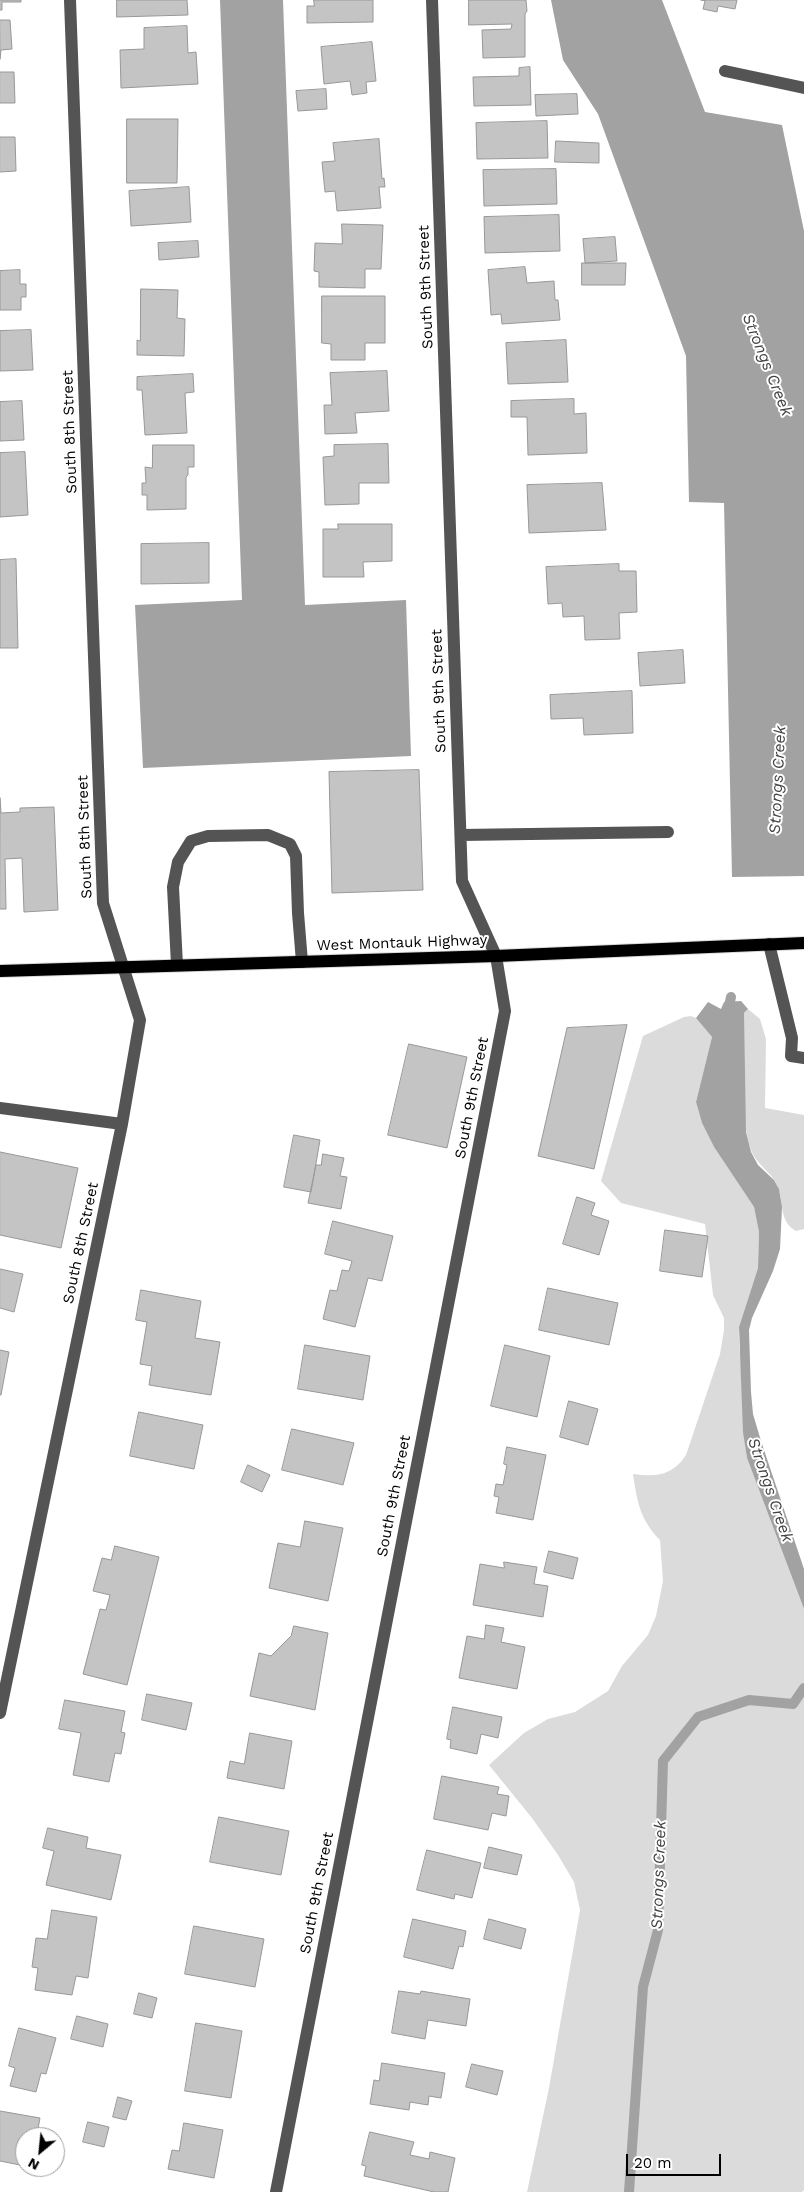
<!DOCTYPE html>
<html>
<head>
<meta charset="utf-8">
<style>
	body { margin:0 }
	#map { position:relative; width:804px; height:2192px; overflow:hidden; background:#fff; font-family:"Work Sans",sans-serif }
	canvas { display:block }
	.north { position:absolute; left:15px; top:2127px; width:50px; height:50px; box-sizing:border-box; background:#fff; border:1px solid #999; border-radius:50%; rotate:208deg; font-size:14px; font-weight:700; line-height:20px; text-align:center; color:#000 }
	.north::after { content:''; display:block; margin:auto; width:18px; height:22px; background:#000; clip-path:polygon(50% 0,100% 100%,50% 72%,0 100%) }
	.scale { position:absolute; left:626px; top:2154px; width:95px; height:22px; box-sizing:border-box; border:2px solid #000; border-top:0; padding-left:6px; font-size:15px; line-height:18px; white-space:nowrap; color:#000; -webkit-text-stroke:4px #fff; paint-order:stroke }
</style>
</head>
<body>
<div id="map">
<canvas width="804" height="2192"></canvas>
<div class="north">N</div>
<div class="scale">20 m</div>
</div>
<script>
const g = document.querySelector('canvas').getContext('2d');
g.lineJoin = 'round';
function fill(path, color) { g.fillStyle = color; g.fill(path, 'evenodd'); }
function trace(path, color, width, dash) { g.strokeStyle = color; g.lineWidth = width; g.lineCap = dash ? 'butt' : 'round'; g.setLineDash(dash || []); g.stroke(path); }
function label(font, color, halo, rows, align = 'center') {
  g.font = font + ' "Work Sans",sans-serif'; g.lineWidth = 4; g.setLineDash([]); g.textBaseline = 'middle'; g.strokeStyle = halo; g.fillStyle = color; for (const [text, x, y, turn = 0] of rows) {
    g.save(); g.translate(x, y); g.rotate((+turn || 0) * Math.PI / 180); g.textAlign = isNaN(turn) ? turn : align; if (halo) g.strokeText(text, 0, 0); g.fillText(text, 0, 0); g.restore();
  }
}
fill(new Path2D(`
	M748,1009L760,1019L766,1039L765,1108L804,1115V1229L796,1231C780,1222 783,1205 779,1190C775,1174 757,1166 751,1150C738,1113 744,1053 744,1013Z
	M691,1016L696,1018L712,1037L696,1102L702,1123L714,1147L754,1207L759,1232L758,1268L739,1327C738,1340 740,1353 741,1366C744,1397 742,1427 747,1458L804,1609V2190L802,2192H527L549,2088L580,1910L574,1882L558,1855L532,1818L489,1765L524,1733L548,1719L575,1712L608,1691L622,1666L648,1635L656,1616L663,1581L660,1540C640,1520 637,1501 633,1474C656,1477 672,1476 686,1455L720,1354L724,1330V1318L713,1295L705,1224L621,1203L601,1181L643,1036L684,1017Z`), '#dbdbdb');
fill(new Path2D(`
	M220,0H283L305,605L406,600L411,756L143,768L135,605L242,600Z
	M551,0H662L705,112L782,125L804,231V876L732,877L724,503L689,502L686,356L598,114L563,60Z
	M741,1001L748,1009L744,1013L746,1132L751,1152L758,1165L774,1180L779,1189L782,1207L780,1249L773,1271L752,1318L749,1330L751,1392L753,1414L761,1441L804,1569V1609L747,1458L743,1432L739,1327L758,1268L759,1232L754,1207L714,1147L702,1123L696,1102L712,1037L696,1018L708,1002L721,1009L724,1002Z`), '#a2a2a2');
trace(new Path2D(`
	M727,1015L731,997
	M629,2192L643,1987L658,1930L663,1761L698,1717L749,1700L793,1704L804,1688`), '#a2a2a2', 10);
const building = new Path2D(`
	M0,0H21V2H2V10H0Z
	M117,0H187L188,15L117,17Z
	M314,0H373V22L307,23V6H314Z
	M469,0H526L527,11L525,14V57L483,58L482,30L511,29L512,24L469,25Z
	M701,0H737L735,9L718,6L717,12L703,9L705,1Z
	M0,20H10L12,49L1,50L0,59Z
	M187,26L188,53L196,52L198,84L121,88L120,50L144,49V28Z
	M372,42L376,81L366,82L367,93L352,95L350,81L324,84L321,47Z
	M530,67L531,105L474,106L473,77L519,76V68Z
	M0,72H14L15,103H0Z
	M326,89L327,109L298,111L296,91Z
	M577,94L578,114L536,116L535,95Z
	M127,119H178L177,183H127Z
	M547,121L548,158L477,159L476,123Z
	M0,137H15L16,171L0,172Z
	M379,139L382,179L384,178L385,187H379L381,208L337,211L335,191L325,192L322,162L335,161L333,143Z
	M556,141L599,143V163L555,162Z
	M556,169L557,204L484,206L483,170Z
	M189,187L191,222L131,226L129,191Z
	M559,215L560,251L485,253L484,217Z
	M342,224L383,225L381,269H365V288L319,287V272L314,271L315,243L342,244Z
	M615,237L617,261L585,263L583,239Z
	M198,241L199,257L159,260L158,243Z
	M582,263H626L625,285H582Z
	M525,267L527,283L554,281L555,300H558L560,320L502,324L501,314L491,315L488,270Z
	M20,270V284H26V297H21V310H0V271Z
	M141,289L178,290L177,318L185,319L184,356L137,355V340L140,341Z
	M322,296H385V343H365V360H331V344L322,343Z
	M31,330L33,370L0,371V331Z
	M566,340L568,382L508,384L506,343Z
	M387,371L389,411L355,413L357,433L325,434L324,405H332L330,373Z
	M193,374L194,392L185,393L187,433L145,435L142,390H137V377Z
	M574,399V414L586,413L587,453L528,455L527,417H511V401Z
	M22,401L24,440L0,441V402Z
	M388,444L389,483H359V504L325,505L323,457L334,456V445Z
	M153,445H194V467H188V475L186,477V509L147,510V495H142V483H146L145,467L152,468Z
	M25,452L28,515L0,517V453Z
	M602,483L606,530L529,533L527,485Z
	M338,524H392V561L363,562L364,577H323V529H338Z
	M209,543V583L141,584V544Z
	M16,559L18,648H0V560Z
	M619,564V571H636L637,612L619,613L620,639L585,640L584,616L563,617L562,603L548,604L546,567Z
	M683,650L685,683L640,686L638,653Z
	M632,691L633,733L584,735L583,718L551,719L550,695Z
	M419,770L423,890L332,893L329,772Z
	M0,798L1,813L20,812V808L54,807L58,910L24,912L22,858L5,859L6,909H0Z
	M627,1025L594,1169L538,1156L567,1028Z
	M409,1044L467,1057L447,1148L388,1135Z
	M294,1135L320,1140L311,1192L284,1187Z
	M0,1152L78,1168L61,1248L0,1235Z
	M323,1154L344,1158L340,1176L347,1177L341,1209L308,1203L316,1165H321Z
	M577,1197L595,1203L591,1215L609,1221L599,1255L563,1244Z
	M333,1221L393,1236L382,1281L368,1278L355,1327L323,1319L330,1290L337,1291L342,1270L349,1271L352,1261L325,1254Z
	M665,1230L708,1236L702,1277L660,1271Z
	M0,1269L23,1274L14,1312L0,1308Z
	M548,1288L618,1303L609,1345L539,1330Z
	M141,1290L201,1301L195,1338L220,1342L211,1395L149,1385L152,1366L140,1364L147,1322L136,1320Z
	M305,1345L370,1356L363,1400L298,1389Z
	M505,1345L550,1356L537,1417L491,1406Z
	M0,1350L9,1352L1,1395H0Z
	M569,1401L598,1409L588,1445L560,1437Z
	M139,1412L203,1425L194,1469L130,1456Z
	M292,1429L354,1443L343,1485L282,1470Z
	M507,1447L546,1455L533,1520L496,1513L499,1497L494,1496L496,1484L503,1485L507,1465L504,1464Z
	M248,1465L270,1475L262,1492L241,1482Z
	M305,1521L343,1528L328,1601L269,1588L278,1543L300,1547Z
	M115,1546L159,1557L127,1685L83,1674L100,1609L106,1610L110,1595L93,1591L102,1558L111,1560Z
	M549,1551L578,1558L573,1579L544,1572Z
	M504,1562L537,1567L534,1584L548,1586L543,1617L473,1605L480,1564L504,1568Z
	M486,1625L504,1628L501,1642L525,1647L517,1689L459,1678L467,1636L484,1639Z
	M294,1626L328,1633L315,1710L250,1696L259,1653L271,1656L291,1636Z
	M147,1694L192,1703L186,1730L142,1720Z
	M65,1700L125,1711L121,1732L125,1733L121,1754L115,1753L109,1782L73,1775L81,1733L59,1729Z
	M453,1707L502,1717L498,1738L481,1734L477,1754L450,1748L451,1740L447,1739Z
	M250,1733L292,1741L284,1789L227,1778L230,1761L244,1764Z
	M442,1776L499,1787L497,1794L509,1796L506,1816L492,1813L488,1830L434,1819Z
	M219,1817L289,1831L281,1875L210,1862Z
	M48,1828L88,1837L86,1848L121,1855L111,1900L46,1885L54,1851L43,1848Z
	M489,1847L522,1855L517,1875L484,1868Z
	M427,1850L481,1863L472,1898L455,1894L454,1899L417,1890Z
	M52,1910L97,1917L88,1978L76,1976L72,1995L35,1990L38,1968L32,1967L36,1938L47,1939Z
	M413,1919L466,1931L463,1947L459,1946L453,1969L404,1957Z
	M489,1919L526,1929L521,1949L484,1939Z
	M194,1926L264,1939L255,1987L185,1974Z
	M399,1991L420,1994L421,1991L470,1999L466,2026L428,2020L425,2039L392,2033Z
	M139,1993L157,1998L152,2018L134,2014Z
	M77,2016L108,2024L103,2047L71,2039Z
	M196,2023L242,2031L231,2098L185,2091Z
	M19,2028L56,2038L46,2074L41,2073L36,2092L10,2086L15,2068L9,2066Z
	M382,2063L445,2073L441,2098L429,2096L428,2105L410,2102L409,2110L370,2104L374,2080L379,2081Z
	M472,2064L503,2071L497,2095L466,2087Z
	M118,2097L132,2101L126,2120L113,2117Z
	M0,2111L40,2118L37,2134L55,2137H25V2166L0,2161Z
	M88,2122L109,2127L104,2147L83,2142Z
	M184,2123L223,2130L214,2178L168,2169L172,2150L179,2151Z
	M370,2132L414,2142L410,2155L429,2159L430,2152L455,2158L448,2192H434L364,2176L366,2166L362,2165Z`);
fill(building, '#c4c4c4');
trace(building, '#989898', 1);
const major = new Path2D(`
	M0,971L496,956L804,943`);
trace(major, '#dbdbdb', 14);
trace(new Path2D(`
	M725,71L804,88
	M461,835L668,832
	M769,944L792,1038L791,1056L804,1058
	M177,965L173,887L178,862L191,841L208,836L268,835L290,844L296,856L298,913L302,962
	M0,1108L122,1124
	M0,1713L122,1124L140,1020L103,903L70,0
	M276,2192L505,1011L496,956L462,881L432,0`), '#545454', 12);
trace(major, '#000', 12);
label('15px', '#000', '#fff', [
	["South 9th Street",426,287,-92],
	["South 8th Street",70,432,-92],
	["South 9th Street",439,691,-92],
	["South 8th Street",85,837,-92],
	["West Montauk Highway",402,943,-2],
	["South 9th Street",472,1098,-79],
	["South 8th Street",81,1243,-78],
	["South 9th Street",394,1496,-79],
	["South 9th Street",317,1893,-79]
]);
label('italic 16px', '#434343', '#fff', [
	["Strongs Creek",767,365,68],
	["Strongs Creek",778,780,-87],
	["Strongs Creek",770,1490,71],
	["Strongs Creek",659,1875,-88]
]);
</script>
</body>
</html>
